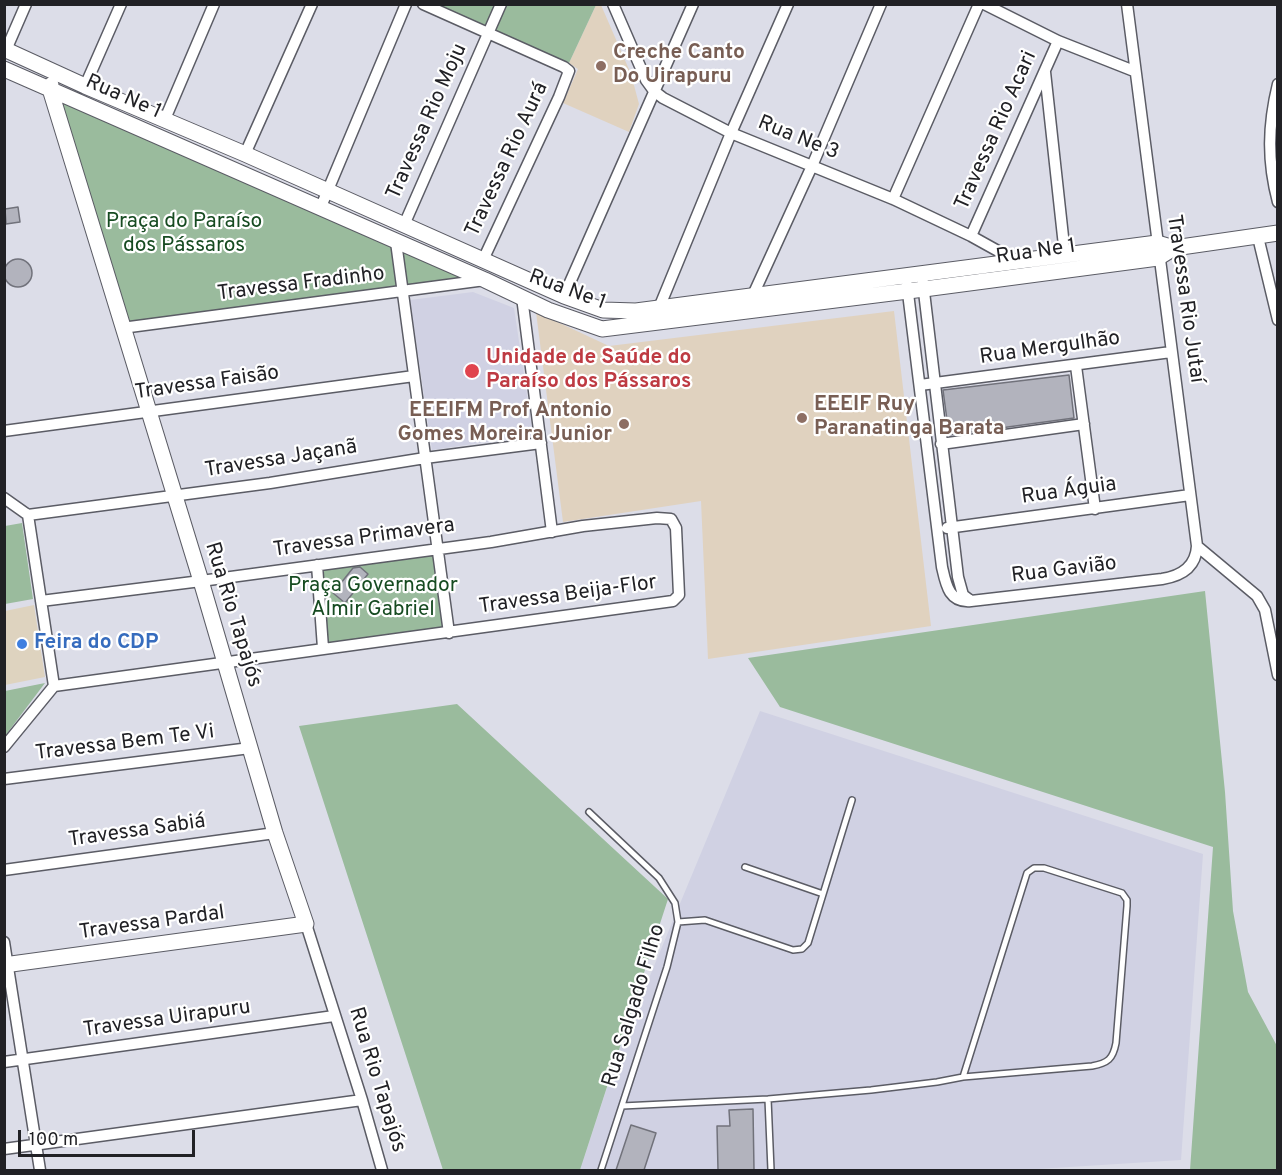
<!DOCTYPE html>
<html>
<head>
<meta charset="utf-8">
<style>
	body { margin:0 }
	#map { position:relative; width:1282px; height:1175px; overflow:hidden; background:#dcdde8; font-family:Overpass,sans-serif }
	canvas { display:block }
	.frame { position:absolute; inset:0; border:6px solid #212125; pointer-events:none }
	.scale { position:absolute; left:18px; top:1130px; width:177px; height:27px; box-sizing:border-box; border:3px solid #212125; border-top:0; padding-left:8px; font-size:18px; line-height:21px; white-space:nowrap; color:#212125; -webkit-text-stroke:4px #fff; paint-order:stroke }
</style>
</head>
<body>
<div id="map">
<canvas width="1282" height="1175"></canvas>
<div class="frame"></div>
<div class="scale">100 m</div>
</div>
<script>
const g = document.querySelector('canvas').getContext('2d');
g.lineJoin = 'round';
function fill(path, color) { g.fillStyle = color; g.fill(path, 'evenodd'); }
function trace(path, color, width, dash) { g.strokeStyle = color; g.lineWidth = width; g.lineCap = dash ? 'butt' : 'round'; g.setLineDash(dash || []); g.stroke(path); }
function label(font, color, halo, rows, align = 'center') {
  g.font = font + ' Overpass,sans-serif'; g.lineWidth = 4.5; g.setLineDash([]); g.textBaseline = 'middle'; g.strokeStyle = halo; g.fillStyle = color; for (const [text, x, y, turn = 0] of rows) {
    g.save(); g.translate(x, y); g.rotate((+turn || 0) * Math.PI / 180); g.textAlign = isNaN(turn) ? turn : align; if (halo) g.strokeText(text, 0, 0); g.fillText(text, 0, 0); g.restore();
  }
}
fill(new Path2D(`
	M34,605L45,677L5,685V611Z`), '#ded3bf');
fill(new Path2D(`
	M473,292L514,308L533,435L432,450L410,300Z
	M760,711L1203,854L1181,1160L1022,1170H580L620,1048Z`), '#d0d1e3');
fill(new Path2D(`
	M596,5H601L631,74L639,104L629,132L563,103L578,69L569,63Z
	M894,311L931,626L708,659L701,501L563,522L536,312L609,346Z`), '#e0d2bf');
fill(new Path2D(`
	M437,5H596L569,63Z
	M55,87L467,277L127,324Z
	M22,523L33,599L5,604V526Z
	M437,545L450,632L327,646L323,560Z
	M1205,591L1225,792L1233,911L1248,992L1277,1046V1170H1190L1213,847L780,707L748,658Z
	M45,683L5,736V691Z
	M457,704L668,899L580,1170H443L299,726Z`), '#9abb9d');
const building = new Path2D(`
	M18,207L20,222L6,224L5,209Z
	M4 273a14 14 0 1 1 28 0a14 14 0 1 1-28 0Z
	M1069,375L1074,418L949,435L943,390Z
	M360,567L368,574L345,603L333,593L353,568Z
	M753,1109L754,1170H718L717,1126H730L729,1110Z
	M631,1125L656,1133L644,1170H616Z`);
fill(building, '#b2b3bd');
trace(building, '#71727b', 1.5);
const lane = new Path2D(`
	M589,812L659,878L675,903L678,922L667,967L601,1170
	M745,867L823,894
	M678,922L705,920L793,950L802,949L808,943L852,800
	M768,1099L771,1170
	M622,1106L768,1099L871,1090L937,1082L963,1077L1092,1066C1108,1063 1113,1059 1116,1043L1127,906V900L1122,893L1044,868H1034L1027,873L963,1077`);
const street = new Path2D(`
	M423,4L564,67L569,71L559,97L483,260
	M613,4L646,80L654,91L663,98L731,133L893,199L971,236L1016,261
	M984,4L1058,41L1134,71
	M6,50L26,4
	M1045,72L1065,255
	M1278,84C1268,125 1267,161 1278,202
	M85,86L121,4
	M165,119L214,4
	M245,154L312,4
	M893,199L979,4
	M320,209L406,4
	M404,225L501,4
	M971,236L1058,41
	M1258,237L1278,320
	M396,242L449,633
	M922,275L958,577L963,595L971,601
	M907,285L942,567C946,585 949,603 971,601L1162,579C1181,576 1196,567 1197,546L1127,4
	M753,295L812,166L881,4
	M564,296L693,4
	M522,297L552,532
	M659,308L731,133L788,4
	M122,328L485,280
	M1076,366L1095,509
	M920,385L1171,352
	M4,431L414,376
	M941,444L1084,424
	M4,498L28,515L54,686L4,747
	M28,515L270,483L425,458L541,443
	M947,528L1190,495
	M1197,546L1257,596L1265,610L1278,675
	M317,565L323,648
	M41,601L201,581L491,542L583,526L657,518L671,519L676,528L679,595L673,601L54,686
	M4,779L250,748
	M4,870L275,833
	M306,924L362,1100L382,1170
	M4,942L40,1170
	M4,1062L334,1016
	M4,1149L362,1100`);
const secondary = new Path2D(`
	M4,49L85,86L245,154L564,296L603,310L636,311L1157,243L1174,248L1278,233
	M4,69L485,280L548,310L602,329L924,289L1158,258L1174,248
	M4,965L306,924L275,833L201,581L50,89L51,85`);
trace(lane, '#5b5c65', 8);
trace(street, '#5b5c65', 13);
trace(secondary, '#5b5c65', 17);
trace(lane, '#fff', 5);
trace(street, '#fff', 10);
trace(secondary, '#fff', 15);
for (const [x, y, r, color] of [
	[601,66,6,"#8d6e63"],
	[472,371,8,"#e0444e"],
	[802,418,6,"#8d6e63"],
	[624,424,6,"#8d6e63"],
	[22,644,6,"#3f7fe0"]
]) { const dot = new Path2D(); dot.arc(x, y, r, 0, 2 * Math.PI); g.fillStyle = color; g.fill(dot); trace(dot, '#fff', 2); }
label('bold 21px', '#785e54', '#fff', [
	["Creche Canto",613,54],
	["Do Uirapuru",613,78],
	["EEEIF Ruy",814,406],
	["Paranatinga Barata",814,430],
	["EEEIFM Prof Antonio",612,412,"right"],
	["Gomes Moreira Junior",612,436,"right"]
], 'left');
label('21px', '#212125', '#fff', [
	["Rua Ne 1",123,98,24],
	["Travessa Rio Moju",428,122,-66],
	["Travessa Rio Acari",997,131,-66],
	["Rua Ne 3",798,139,22],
	["Travessa Rio Aurá",508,160,-65],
	["Rua Ne 1",1036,253,-8],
	["Travessa Fradinho",301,285,-7],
	["Rua Ne 1",567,291,20],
	["Travessa Rio Jutaí",1184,299,82],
	["Rua Mergulhão",1050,349,-8],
	["Travessa Faisão",207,384,-8],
	["Travessa Jaçanã",281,460,-9],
	["Rua Águia",1069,492,-8],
	["Travessa Primavera",364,539,-8],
	["Rua Gavião",1064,571,-7],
	["Travessa Beija-Flor",568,596,-8],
	["Rua Rio Tapajós",232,615,73],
	["Travessa Bem Te Vi",125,744,-7],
	["Travessa Sabiá",137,832,-8],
	["Travessa Pardal",152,924,-8],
	["Rua Salgado Filho",635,1006,-73],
	["Travessa Uirapuru",167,1020,-8],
	["Rua Rio Tapajós",376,1080,73]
]);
label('21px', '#164b21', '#fff', [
	["Praça do Paraíso",184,223],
	["dos Pássaros",184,247],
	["Praça Governador",373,587],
	["Almir Gabriel",373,611]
]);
label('bold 21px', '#be3a42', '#fff', [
	["Unidade de Saúde do",486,359],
	["Paraíso dos Pássaros",486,383]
], 'left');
label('bold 21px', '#366cbe', '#fff', [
	["Feira do CDP",34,644]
], 'left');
</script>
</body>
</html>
